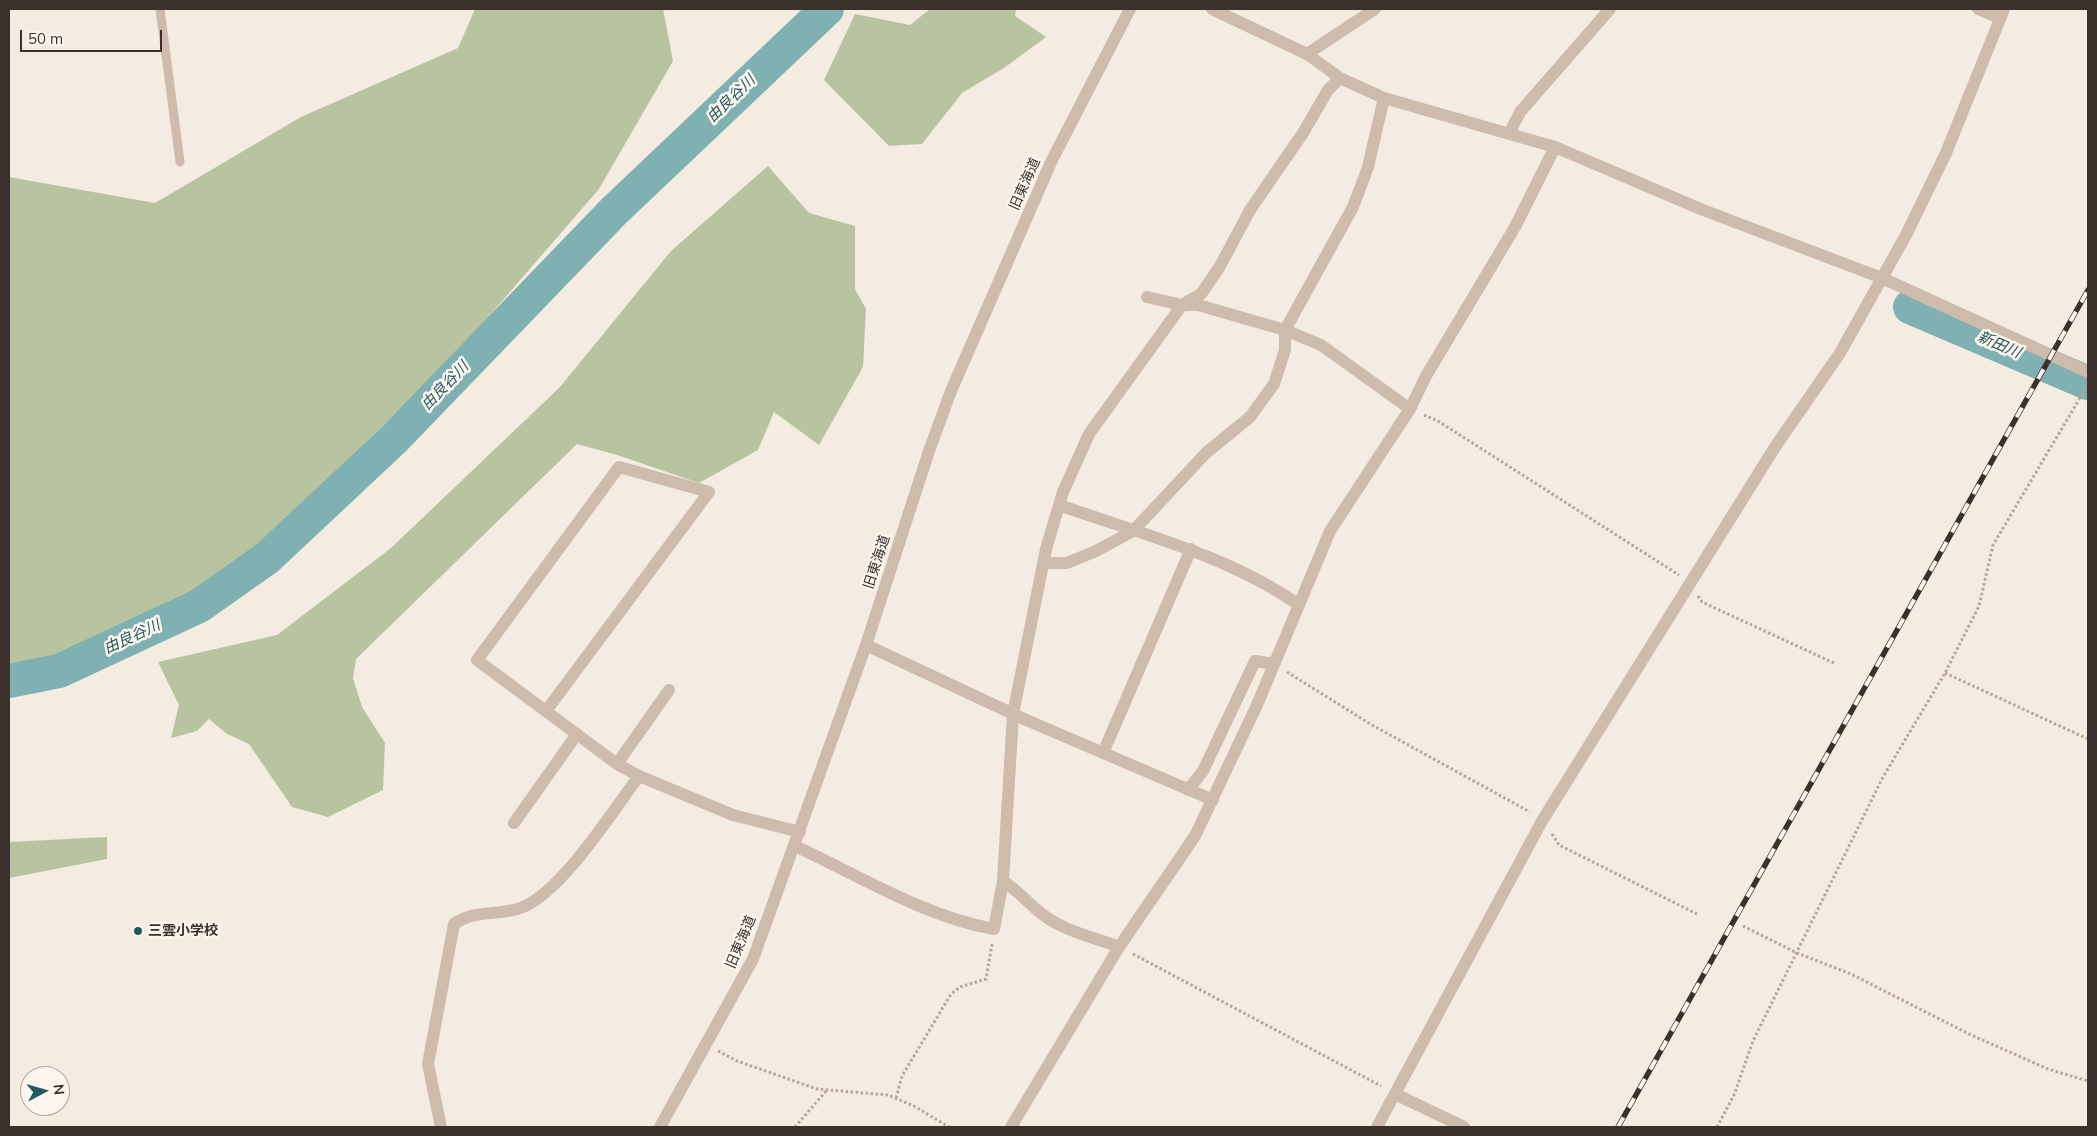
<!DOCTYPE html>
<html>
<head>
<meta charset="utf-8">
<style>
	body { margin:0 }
	#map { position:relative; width:2097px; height:1136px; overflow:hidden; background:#f4ebe1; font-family:Mulish,sans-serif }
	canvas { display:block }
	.frame { position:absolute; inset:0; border:10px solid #3b302b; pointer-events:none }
	.north { position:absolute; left:20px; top:1066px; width:50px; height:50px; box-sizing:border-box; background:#fbf5ee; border:1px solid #aea6a0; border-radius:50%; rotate:84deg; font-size:14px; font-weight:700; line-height:20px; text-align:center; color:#3b302b }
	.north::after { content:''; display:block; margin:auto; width:18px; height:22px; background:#1f5a5e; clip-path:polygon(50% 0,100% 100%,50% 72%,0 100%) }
	.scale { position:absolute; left:20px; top:30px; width:142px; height:22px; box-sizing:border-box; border:2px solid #3b302b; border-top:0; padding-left:6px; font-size:15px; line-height:18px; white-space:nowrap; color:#3b302b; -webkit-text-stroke:4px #fbf5ee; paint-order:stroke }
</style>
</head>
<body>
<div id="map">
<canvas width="2097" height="1136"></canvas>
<div class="frame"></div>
<div class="north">N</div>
<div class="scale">50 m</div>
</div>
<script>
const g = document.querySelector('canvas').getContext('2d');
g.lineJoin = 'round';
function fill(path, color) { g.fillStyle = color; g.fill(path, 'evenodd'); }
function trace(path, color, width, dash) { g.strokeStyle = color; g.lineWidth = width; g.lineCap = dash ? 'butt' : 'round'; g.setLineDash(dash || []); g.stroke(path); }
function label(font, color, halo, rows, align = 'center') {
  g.font = font + ' Mulish,"Noto Sans JP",sans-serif'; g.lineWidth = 5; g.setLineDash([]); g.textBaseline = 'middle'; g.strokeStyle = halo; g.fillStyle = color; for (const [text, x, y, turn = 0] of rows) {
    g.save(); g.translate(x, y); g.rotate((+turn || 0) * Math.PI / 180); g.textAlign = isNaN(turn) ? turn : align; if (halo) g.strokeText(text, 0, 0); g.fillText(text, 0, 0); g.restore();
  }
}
fill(new Path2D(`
	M475,9H663L673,61L599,189L445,367L207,592L51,660L9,667V177L155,203L301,117L458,48Z
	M930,9H1016L1015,16L1046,37L1004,68L962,93L922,144L889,146L824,80L855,14L910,25Z
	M768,166L809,213L855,226V289L866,309L863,367L819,445L774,412L758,450L699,483L617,455L577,444L356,659L353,678L362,707L385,743L383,790L328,817L292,807L249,744L227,734L209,719L197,731L171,738L179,705L158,662L277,635L391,548L560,387L671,251Z
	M107,837V859L9,878V842Z`), '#b8c4a0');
trace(new Path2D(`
	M1910,307L2088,383
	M9,681L59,671L199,606L267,558L395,438L614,211L827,9`), '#7fb0b2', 34);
trace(new Path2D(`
	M1424,415L1438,421L1679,575
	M1698,596L1702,602L1836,664
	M1287,672L1372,725L1530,812
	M1945,673L2088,739
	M1552,834L1559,845L1697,914
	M1743,926L1797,953L1851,974L1969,1034L2048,1069L2088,1081
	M1133,954L1381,1086
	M718,1051L737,1061L817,1089L888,1095L914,1106L949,1127
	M896,1098L902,1076L951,994L960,987L986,979L992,944
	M795,1127L827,1090
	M1717,1127L1734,1095L1753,1041L1883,777L1945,673L1979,606L1993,545L2087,386`), '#b9a596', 3, [2.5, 2.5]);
trace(new Path2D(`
	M160,9L180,162`), '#cdbbac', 9);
trace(new Path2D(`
	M1978,9L2000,18
	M1307,54L1375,9
	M1384,98L1368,167L1353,207L1285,330L1321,345L1410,409
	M1509,134L1520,112L1610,9
	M1059,505C1141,534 1227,555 1299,605
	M1043,563H1067L1096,551L1133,531L1206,453L1250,417L1274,384L1285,350V330L1198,305H1182L1147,297
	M866,645L1024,719L1213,800
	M546,711L709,492L619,467L477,660L617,764L639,776L733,815L800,832
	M1103,753L1191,549
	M617,764L669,690
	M1188,790L1203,771L1255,661L1274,664
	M514,823L577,734
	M795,846C858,875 925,917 994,929L1003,881C1022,893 1034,911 1054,922C1072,933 1099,939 1119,947
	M1003,881L1013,714L1046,549L1063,492L1089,434L1182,305L1201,294L1219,268L1250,210L1303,133L1328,90L1340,78
	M1395,1094L1464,1127
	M441,1127L428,1064L454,924C477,908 500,917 523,907C563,890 612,812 639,776
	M660,1127L753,959L866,645L929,451L951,391L1052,160L1130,9
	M1011,1127L1119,947L1195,836L1257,705L1330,531L1410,409L1426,376L1515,227L1555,147`), '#cdbbac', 12);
trace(new Path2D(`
	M1212,9L1307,54L1340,78L1384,98L1555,147L1703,210L1882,278L2088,372
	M1377,1127L1542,821L1775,447L1840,353L1906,235L1946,153L2004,9`), '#cdbbac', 12);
const rail = new Path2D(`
	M1618,1127L2088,290`);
trace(rail, '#3b302b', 5.5);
trace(rail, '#fbf5ee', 4, [11]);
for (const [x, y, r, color] of [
	[138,931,5,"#1f5a5e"]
]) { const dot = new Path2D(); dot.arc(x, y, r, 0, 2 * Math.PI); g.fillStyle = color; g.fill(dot); trace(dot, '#fbf5ee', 2); }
label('14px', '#3b302b', '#fbf5ee', [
	["旧東海道",1025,184,-66],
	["旧東海道",877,562,-72],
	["旧東海道",741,942,-67]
]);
label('bold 14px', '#3b302b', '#fbf5ee', [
	["三雲小学校",148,931]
], 'left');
label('italic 15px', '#1f5a5e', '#fbf5ee', [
	["由良谷川",731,99,-44],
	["新田川",1999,345,23],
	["由良谷川",445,386,-46],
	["由良谷川",132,637,-25]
]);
</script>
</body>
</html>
